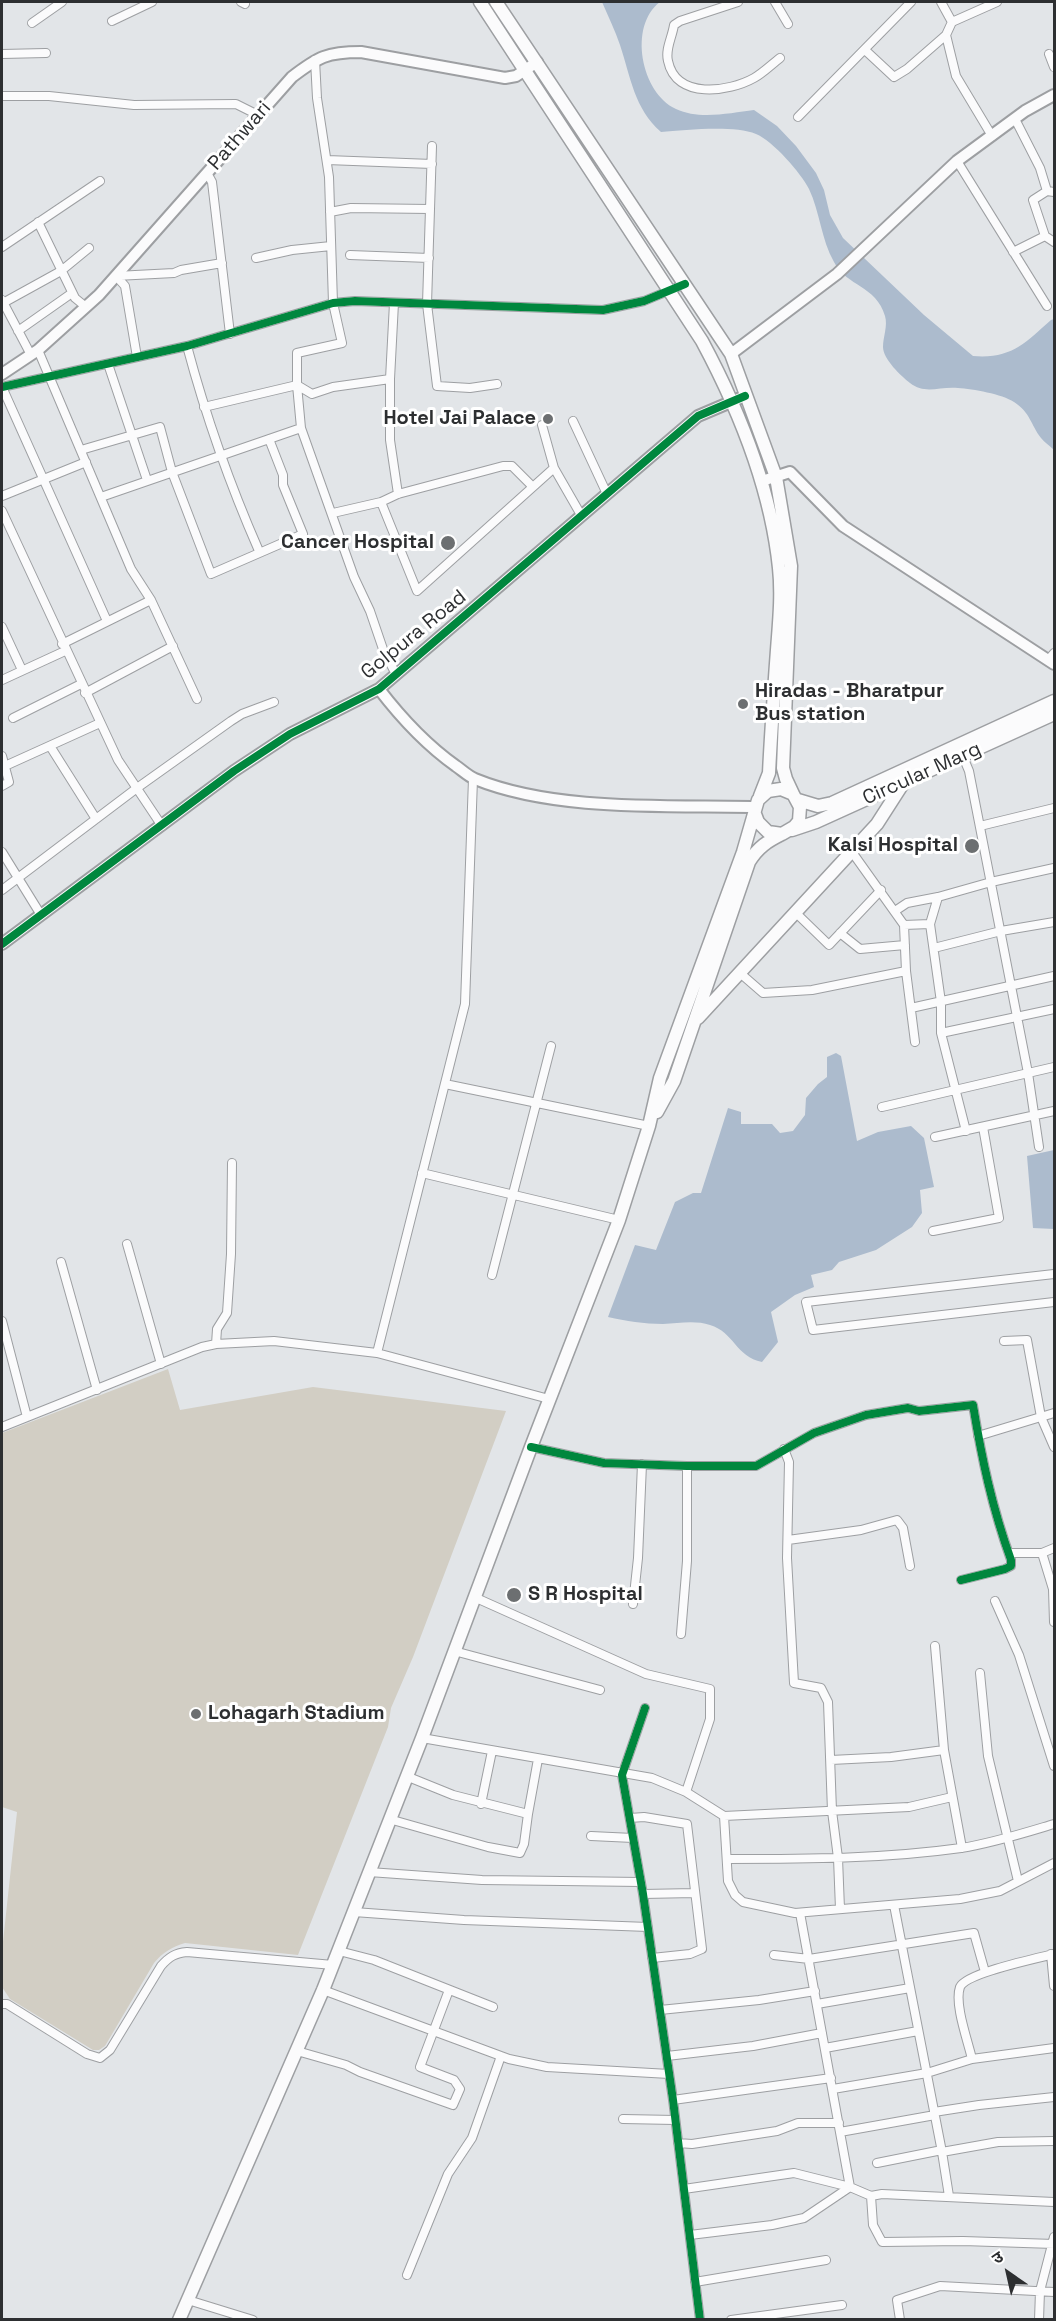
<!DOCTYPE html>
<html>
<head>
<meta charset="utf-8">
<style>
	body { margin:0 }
	#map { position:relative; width:1056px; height:2321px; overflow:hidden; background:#e2e5e8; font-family:"Space Grotesk","Noto Sans Devanagari",sans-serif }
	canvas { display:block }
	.frame { position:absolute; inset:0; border:3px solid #2d2f31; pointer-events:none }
	.north { position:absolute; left:978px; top:2243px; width:60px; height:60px; -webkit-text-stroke:4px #fff; paint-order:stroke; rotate:326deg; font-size:16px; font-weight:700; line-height:24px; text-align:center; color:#2d2f31 }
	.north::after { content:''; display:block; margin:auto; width:21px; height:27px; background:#2d2f31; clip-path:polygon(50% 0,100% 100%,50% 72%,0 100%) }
</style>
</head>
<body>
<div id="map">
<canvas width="1056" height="2321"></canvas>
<div class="frame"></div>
<div class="north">उ</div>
</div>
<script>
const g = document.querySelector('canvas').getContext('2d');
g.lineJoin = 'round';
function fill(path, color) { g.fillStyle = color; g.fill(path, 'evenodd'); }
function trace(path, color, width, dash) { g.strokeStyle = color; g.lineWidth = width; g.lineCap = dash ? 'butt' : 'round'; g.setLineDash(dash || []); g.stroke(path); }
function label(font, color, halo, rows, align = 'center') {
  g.font = font + ' "Space Grotesk",sans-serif'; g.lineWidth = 6; g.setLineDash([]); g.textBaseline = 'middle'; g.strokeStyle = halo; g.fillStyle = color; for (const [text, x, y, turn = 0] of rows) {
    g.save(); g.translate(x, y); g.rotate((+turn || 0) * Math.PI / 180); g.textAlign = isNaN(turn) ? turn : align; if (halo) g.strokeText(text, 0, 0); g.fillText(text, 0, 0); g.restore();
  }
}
fill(new Path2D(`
	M168,1369L180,1410L313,1387L506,1411L413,1657L391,1708L388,1727L298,1955L185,1943C172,1947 163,1952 154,1963L105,2046L99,2050H93L10,1999L2,1987V1951L17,1812L2,1807V1433Z`), '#d2cec4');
fill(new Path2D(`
	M602,2H660C628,26 641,93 676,109C699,120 730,113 754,110L777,126L796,146L816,173L824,190L830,215L843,238L924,315L973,356C1011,359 1024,344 1051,320L1054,319V450C1050,446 1044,442 1041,438C1031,425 1030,412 1014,402C1002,394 973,389 958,388C940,386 925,395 910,383C901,376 883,359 883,347C883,337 888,326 885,316C876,285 847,287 834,262C821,239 820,212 809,189C801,173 773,141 756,134C734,125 686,130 661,132C634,108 631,78 620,45C615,30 608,16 602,2Z
	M836,1053L841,1056L857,1141L878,1132L911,1126L924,1138L934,1187L920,1190L922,1213L912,1227L876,1250L839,1262L832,1270L811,1275L814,1287L795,1295L771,1312L778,1342L762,1362C736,1357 734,1332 710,1325C696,1320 679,1323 663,1324C644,1324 626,1321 608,1317L635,1245L656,1250L675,1202L693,1193H701L728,1108L741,1112V1124H772L780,1133L793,1131L805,1115L806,1098L818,1084L827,1077V1057Z
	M1054,1150V1229L1033,1228L1027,1156Z`), '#acbbcd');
const street = new Path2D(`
	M241,2L245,4
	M738,2L680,21L674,25C672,38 665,49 668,61C676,100 729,92 754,78C763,73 772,64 780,58
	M775,2L788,24
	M941,2L952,22L946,35L956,76L992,136
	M112,21L152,2
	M952,22L997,2
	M32,23L62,2
	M865,50L894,77L907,69L946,35
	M2,54L46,53
	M1049,54L1054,67
	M315,60L317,98L329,177L333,303L342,343L297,353V385L301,428L354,577L370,611L384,652L396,674
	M2,96H49L134,105L236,104L258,115
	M798,117L911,2
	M1015,119L1040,168L1047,191
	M432,146L427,304L437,386L470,388L497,384
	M327,160L432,164
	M957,161L1047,306
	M207,173L212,182L230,334
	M330,212L351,208L430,209
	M38,222L75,298L86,307
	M1045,236L1033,200L1047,191L1054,192
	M2,247L100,181
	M1013,252L1045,236L1054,242
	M350,255L429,258
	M256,258L292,250L331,246
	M116,276L174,273L181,270L222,263
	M116,276L125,286L137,357
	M2,300L31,355
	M3,303L61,271L89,248
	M394,303L390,379V440L398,494
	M18,331L72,293
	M187,346C206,417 230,485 259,551
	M38,350L131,569L151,600L197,699
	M108,364L147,480
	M2,387L187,346L333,303L355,301L603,310L644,301L685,284
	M2,387L107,621
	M204,407L297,385L312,394L333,387L390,379
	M573,421L607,494
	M542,425L554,468
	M81,450L160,427L172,472L211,574L303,534L283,485V475L269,439
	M2,496L86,462
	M101,497L301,428
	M381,502L417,591L554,468L581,515
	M2,511L118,760L162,826
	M333,513L381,502L398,494L503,466H512L532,486
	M2,627L22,670
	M62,644L151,600
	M1048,660L1054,653
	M2,680L65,651
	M85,693L173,646
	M13,718L81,684
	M50,746L96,819
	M961,752L969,771L1028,1073L1039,1147
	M2,756L9,782L2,786
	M5,766L100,723
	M980,826L1054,808
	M2,852L41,915
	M852,852L904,925L906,971L915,1042
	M2,890L137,788L231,721L242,714L274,702
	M938,897L930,924L941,1002V1033L966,1131
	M895,911L907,903L938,897L991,882L1054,868
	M796,913L829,945L881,890
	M904,925L930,924
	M840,933L860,949L905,945
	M934,948L1001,931L1054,922
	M740,973L763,993L812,990L906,971
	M911,1008L1054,976
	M941,1033L1054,1009
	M445,1084L649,1126
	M882,1107L1054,1067
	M935,1137L1054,1111
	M422,1173L619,1220
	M933,1231L999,1218L983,1127
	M127,1244L161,1364
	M61,1262L97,1390
	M1054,1274L806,1302L813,1330L1054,1302
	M492,1275L551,1046
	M2,1321L27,1417
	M1004,1341L1027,1340L1041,1417L1054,1447
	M216,1344L217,1329L227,1313L231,1254L232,1163
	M377,1353L465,1004L473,779
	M2,1427L202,1347L216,1344L274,1341L377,1353L549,1399
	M978,1436L1054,1413
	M531,1447L604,1463L687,1466H756L814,1433L866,1415L908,1408L919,1411L973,1405C982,1460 992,1507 1011,1560V1566L1005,1569L961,1580
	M784,1449L789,1462L787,1558L794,1683L821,1688L828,1702L832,1811L838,1858L840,1909
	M788,1540L861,1530L897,1520L903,1528L910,1566
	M1009,1553H1042L1054,1548
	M1042,1553L1053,1589L1054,1622
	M474,1597L646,1674L710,1689V1719L686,1792
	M995,1601L1019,1655L1054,1766
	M633,1604L638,1558L642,1464
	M681,1634L687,1561V1466
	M935,1646L944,1750L962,1848
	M454,1651L600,1690
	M980,1673L988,1756L1018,1881
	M645,1708L622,1775L643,1894L673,2100L700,2320
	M422,1738L652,1778L686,1792L724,1816L909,1807L952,1797
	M831,1760L891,1757L944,1750
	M406,1776L453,1795L528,1814
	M481,1804L492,1751
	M724,1816L728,1881L735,1895L743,1902L795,1913L960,1899L1000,1891L1054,1863
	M630,1818L644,1817L687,1824L702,1949L690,1954L652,1958
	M389,1819L488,1847L520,1853L524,1844L528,1814L538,1759
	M591,1836L633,1838
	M727,1859C805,1859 883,1859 961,1848C993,1843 1024,1833 1054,1824
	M369,1872L482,1880L641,1882
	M643,1894L695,1893
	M894,1905L942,2152L998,2142L1054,2141
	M354,1912L464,1920L648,1927
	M339,1951L374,1960L493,2007
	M1051,1954L1054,1986
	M774,1955L809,1959L974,1933L985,1972
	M323,1990L509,2059L547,2067L669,2074
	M2,2004H7L87,2054L100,2058L110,2050L161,1966C169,1957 175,1953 187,1952L333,1965
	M817,2004L910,1988
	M660,2010L759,2000L815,1991
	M825,2048L918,2031
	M297,2051L346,2065L360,2072L453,2105L460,2089L454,2080L420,2067L449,1990
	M667,2056L753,2046L822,2033
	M972,2059C968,2041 954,2004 960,1987C966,1973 1038,1958 1054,1954
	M833,2089L927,2073L972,2059L1054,2048
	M673,2100L831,2078
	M934,2112L979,2105L1054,2097
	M623,2119L675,2120
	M840,2132L935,2115
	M678,2143L692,2144L777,2131L798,2123H839
	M942,2152L949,2196
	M877,2163L942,2150
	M684,2189L794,2173L850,2187L871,2196L882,2194L1054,2202
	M871,2196L873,2225L882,2242L963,2241L1054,2244
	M690,2235L772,2225L804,2218L850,2187L800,1913
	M407,2275L448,2174L472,2138L501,2056
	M695,2282L826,2260
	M188,2300L253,2320
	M731,2320L842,2305
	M900,2320L897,2300L940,2286L1054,2292
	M1039,2320L1040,2291L1054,2237`);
const secondary = new Path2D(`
	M731,354L837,274L957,161L1025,111L1054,95
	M2,374L38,350L99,295L292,77C318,57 327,52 361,52L505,78L516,76L537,62
	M762,481L790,472L843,526L1054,664
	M379,689C402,719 425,744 456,766C462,770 468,776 475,779C556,812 668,805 756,807
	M2,944L234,771L290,734L379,689L698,416L745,396`);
const primary = new Path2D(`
	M480,2L702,341C739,410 771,490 779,568C782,595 779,623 777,650C774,691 771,732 769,773L760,796
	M496,2L731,354L776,477L791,566L783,768L786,779L793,794
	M798,800L818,806L832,803L1054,701
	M792,830L816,822L1054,714
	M698,1018L877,824L904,782
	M657,1112L674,1081L749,862C758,847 768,841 782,834
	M179,2320L323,1990L422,1738L531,1447L619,1220L649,1126L660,1078L743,852L758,800L768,791L781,789L793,794L800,807L799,821L794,827L782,834L768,832L758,822L755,814`);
trace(street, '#9d9fa2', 10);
trace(secondary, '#9d9fa2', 14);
trace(primary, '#9d9fa2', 15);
trace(street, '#fbfbfc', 8);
trace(secondary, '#fbfbfc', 10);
trace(primary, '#fbfbfc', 12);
trace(new Path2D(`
	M2,387L187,346L333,303L355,301L603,310L644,301L685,284
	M2,944L234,771L290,734L379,689L698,416L745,396
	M531,1447L604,1463L687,1466H756L814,1433L866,1415L908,1408L919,1411L973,1405C982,1460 992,1507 1011,1560V1566L1005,1569L961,1580
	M645,1708L622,1775L643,1894L673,2100L700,2320`), '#00873e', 8);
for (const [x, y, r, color] of [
	[548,419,6,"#6c6f71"],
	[448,543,8,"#6c6f71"],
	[743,704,6,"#6c6f71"],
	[972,846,8,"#6c6f71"],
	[514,1595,8,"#6c6f71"],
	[196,1714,6,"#6c6f71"]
]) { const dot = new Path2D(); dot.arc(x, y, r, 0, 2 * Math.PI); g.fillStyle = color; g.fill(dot); trace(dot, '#fff', 2); }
label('20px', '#2d2f31', '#fff', [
	["Pathwari",240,136,-49],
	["Golpura Road",414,635,-39],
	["Circular Marg",922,774,-24]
]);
label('bold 20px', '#2d2f31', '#fff', [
	["Hotel Jai Palace",536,419],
	["Cancer Hospital",434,543],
	["Hiradas - Bharatpur",755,692,"left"],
	["Bus station",755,715,"left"],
	["Kalsi Hospital",958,846],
	["S R Hospital",528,1595,"left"],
	["Lohagarh Stadium",208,1714,"left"]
], 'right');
</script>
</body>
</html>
